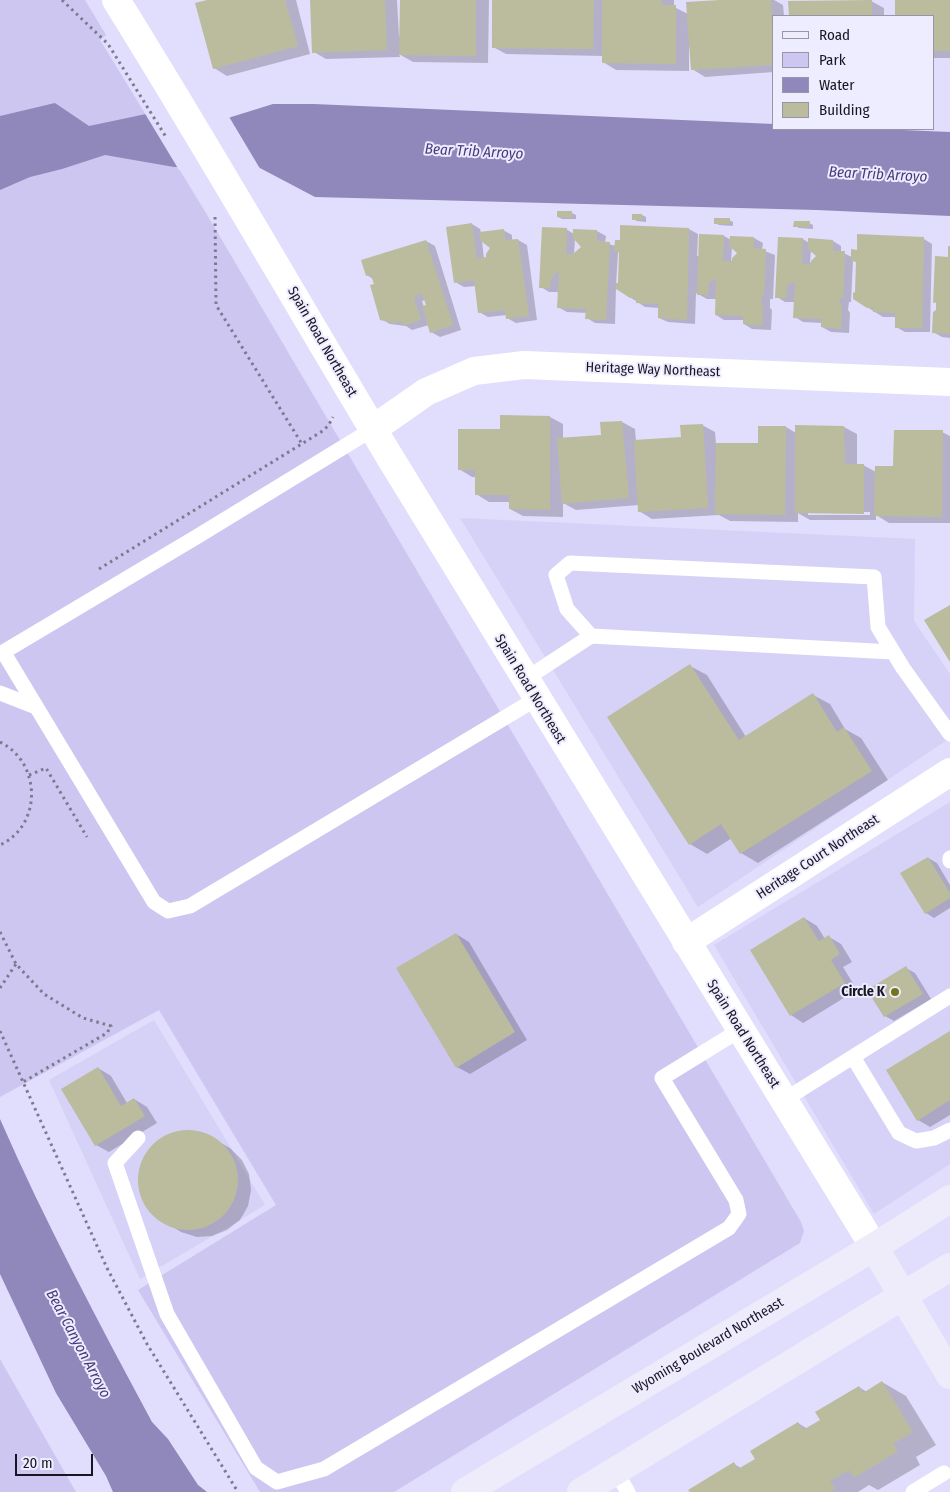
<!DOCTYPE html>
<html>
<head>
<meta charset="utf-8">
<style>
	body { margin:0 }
	#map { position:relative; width:950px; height:1492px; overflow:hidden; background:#e1ddfc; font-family:"Fira Sans Condensed",sans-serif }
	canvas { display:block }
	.legend { position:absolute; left:772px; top:15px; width:162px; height:115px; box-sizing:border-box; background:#eeecff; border:1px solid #9896a6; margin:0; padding:6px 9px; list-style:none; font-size:15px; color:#181621 }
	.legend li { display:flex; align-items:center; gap:10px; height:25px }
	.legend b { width:25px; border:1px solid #9896a6 }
	.scale { position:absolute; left:15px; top:1454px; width:78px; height:22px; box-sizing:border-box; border:2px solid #181621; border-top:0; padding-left:6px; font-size:15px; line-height:18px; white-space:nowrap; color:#181621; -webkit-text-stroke:4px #eeecff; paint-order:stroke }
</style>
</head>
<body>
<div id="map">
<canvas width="950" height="1492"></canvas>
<ul class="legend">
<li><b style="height:6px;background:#eeecfb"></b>Road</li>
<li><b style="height:14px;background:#ccc6f1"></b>Park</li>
<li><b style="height:14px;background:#9087ba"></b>Water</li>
<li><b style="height:14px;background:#babc9d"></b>Building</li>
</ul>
<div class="scale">20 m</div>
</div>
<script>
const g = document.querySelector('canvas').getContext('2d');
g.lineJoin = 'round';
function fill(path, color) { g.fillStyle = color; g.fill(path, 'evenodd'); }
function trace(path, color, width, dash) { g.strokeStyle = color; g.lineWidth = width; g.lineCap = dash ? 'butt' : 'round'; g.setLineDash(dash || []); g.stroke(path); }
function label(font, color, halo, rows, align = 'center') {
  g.font = font + ' "Fira Sans Condensed",sans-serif'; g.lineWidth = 4; g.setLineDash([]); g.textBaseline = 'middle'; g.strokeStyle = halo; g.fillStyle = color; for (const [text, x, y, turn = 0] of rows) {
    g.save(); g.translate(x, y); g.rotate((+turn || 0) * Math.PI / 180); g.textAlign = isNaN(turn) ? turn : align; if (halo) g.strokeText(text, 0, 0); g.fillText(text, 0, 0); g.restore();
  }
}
fill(new Path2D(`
	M460,518L915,539L914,621L950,674V738L698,907Z
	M950,802V1164L874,1214L714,945Z
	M154,1020L265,1205L140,1279L49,1080Z`), '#d6d1f7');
fill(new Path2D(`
	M0,0H85L106,35L100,40L206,213L801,1222L804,1231L800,1243L394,1492H260L138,1290L276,1205L159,1010L0,1097Z
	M0,1359L76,1492H0Z`), '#ccc6f1');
fill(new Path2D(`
	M55,103L89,126L146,114L228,118L273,104H314L774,124V129H879L950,132V216L817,210L315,197L258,167H174L105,155L62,169L30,177L0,190V116Z
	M0,1119C45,1222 99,1323 152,1422L168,1439L198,1485L207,1492H113L106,1476L56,1393L0,1274Z`), '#9087ba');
fill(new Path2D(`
	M144,112L228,115L262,172L257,170H179Z`), '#e1ddfc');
fill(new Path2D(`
	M212,0H296L310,54L227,76L214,68Z
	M311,0H397L399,36H401V0H489L488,63L413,62L399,54L400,57L326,59L314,52Z
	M493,0H674V7L688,14L739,0H774L783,5L784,16H774V72L705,77L692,69L691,46L689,47V71L616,70L603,62V56L506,54L493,47Z
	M896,0H950V58H934V16H896Z
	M871,1L884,8V16H790L789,2Z
	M572,213L576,215V219H562L558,217Z
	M642,215L646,217V222L637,221L633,219Z
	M729,220L733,222V226L719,225L715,223Z
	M809,223L813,225V229L799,228L795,226Z
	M472,224L480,229L481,233L503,230L512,235V241L518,240L527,245L537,320L516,323L507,318V315L488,317L479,312L476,286L464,287L455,282ZM482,241L492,248L488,259H484Z
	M622,226L689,229L698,234L697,256H700L724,236L731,240V237L754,238L763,243L762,250L775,255L773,299H770V308L772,310L771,330L752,329L744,324V320H724L716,315V299H707L696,293L695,324L668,322L659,318L660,308L645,307L616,288L615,324L595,323L587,318V313L567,312L558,307L559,292H549L541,287L566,229L574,234V230L597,231L606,236L605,243L616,246L621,241ZM575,238L583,247L574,255ZM732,247L738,253L731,261ZM618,252L620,254L619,284L616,285Z
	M803,239L809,243L833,241L841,246V252L852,257L858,251L924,239L932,244L930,332H905L896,327V317H883L867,307L858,263L853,261L851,302H849L848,310L850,313L849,333L831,332L822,327V323L803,322L795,317V302H785L777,297ZM811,250L818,256L810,263Z
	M426,241L435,246L461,330L440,337L431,332L429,325L412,330L406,326L390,324L381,319L373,279L367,275ZM425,300L427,306L424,307L422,301Z
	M950,247V338L942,337L933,332L937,310V303L934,302L949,258Z
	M501,417H550L563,424V439L602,436L622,422L635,429L636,441L682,439L702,425L715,432L716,444H759L786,427L796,433L844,427L857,434V465H863L876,472L895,467L942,432L950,436V523H889L876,515V520H810L798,513V522L730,521L719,515L652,519L639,511V505L576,510L563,503V517L523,516L510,509V502H489L476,494V477H472L459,469L501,430ZM808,512H870V515H808Z
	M690,666L707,675L746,737L813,695L830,704L845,729L861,738L888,780L758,863L741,853L732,838L707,854L690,844Z
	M928,858L937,863L950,885V908L934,918L926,913Z
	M804,918L817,926L825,939L829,937L841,944L852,962L843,967L857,990L803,1023L791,1015Z
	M456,934L469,942L527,1040L470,1074L457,1067Z
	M906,968L915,973L931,999L894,1021L885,1016L869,990Z
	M950,1032V1115L930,1127L918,1120Z
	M98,1068L111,1076L127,1103L134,1099L147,1107L157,1123L109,1152L96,1145Z
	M186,1131L202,1133L230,1148L242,1160L249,1174L251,1190L248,1206L240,1220L227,1230L212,1236L197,1237L181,1232L154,1215L145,1202L140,1186V1170L146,1155L157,1143L170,1135Z
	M882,1382L906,1396L936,1445L916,1457L920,1465L878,1490L869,1485L858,1492H691L734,1464L741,1468L757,1459L798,1423L808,1429L821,1421L859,1387L867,1392Z`), '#0003');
fill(new Path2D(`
	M207,0H285L298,46L213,69L195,3Z
	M310,0H385L387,50L312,53Z
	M400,0H476V56L399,55Z
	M492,0H594L593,49L492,48Z
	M602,0H662V5H676V64L602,63Z
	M720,0H771L774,65L691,70L686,2Z
	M872,0V16H789L788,1Z
	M895,0H950V51H934V16H895Z
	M557,211H572V218L557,217Z
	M632,214H642V220H632Z
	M714,218H730V224H714Z
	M794,221H810L809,227H793Z
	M472,223L477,259L486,257V254L490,248L481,241L479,232L504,229L505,240L518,239L529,316L506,319L505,310L478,313L474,280L454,283L446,227Z
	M620,225L689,228L687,320L658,318V304L636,303V298H630L616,289V283H618L619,252L614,251L615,240H620Z
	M542,227L567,228L566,254H573L581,247L573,238V229L597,230V241L610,242L606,320L585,319L586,309L557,308L559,271L551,278L550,288H539Z
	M699,234L724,235L723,261H732V258L737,253L729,246L730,236L754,237V248L766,249L764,295H762L761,302L763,304L762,326L743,324V316L715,315L716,278L709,283L708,295H697Z
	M857,234L924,237L922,328H895V313L873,312V308H867L853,299V293L855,292L856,261H851V249L857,250Z
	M778,237L803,238L802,264H811V261L816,256L808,249V238L833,240V251H845L843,298H840V304L842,307L841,329L821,327V319L793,318L795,281L787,286V298H775Z
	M426,240L453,325L430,333L422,306L426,305L422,294L414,297L421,320L403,326L401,321L395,323L380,320L370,285L374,284L371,275L366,276L361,260Z
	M948,246H950V334L932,333L933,312L936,310V302L933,303L935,256L948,257Z
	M500,415L550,416V510L509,509V495H475V470H458V429H500Z
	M622,421L629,498L562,504L557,438L601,435L600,422Z
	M703,424L708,508L638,512L634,440L681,437L680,425Z
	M795,425L844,426L845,464H864V514L795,513Z
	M758,426H786L785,515L715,514L716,443H758Z
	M894,430H943L942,517L874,516L875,466H893Z
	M950,605V662L924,620Z
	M690,664L739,740L813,693L837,732L844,727L872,771L740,854L721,824L689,845L607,717Z
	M928,857L950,893V898L925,914L900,873Z
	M804,917L819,941L829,935L840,954L831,960L845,983L790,1016L750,950Z
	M456,933L515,1032L456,1068L396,968Z
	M906,966L923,994L884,1017L867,990Z
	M950,1031V1100L917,1121L886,1070Z
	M98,1067L121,1106L134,1098L145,1116L95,1146L61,1089Z
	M138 1180a50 50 0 1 1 100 0a50 50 0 1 1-100 0Z
	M882,1381L913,1432L893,1444L898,1451L854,1478L849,1470L830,1481L835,1489L829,1492H690L688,1490L734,1462L738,1469L755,1459L750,1451L798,1422L803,1430L820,1420L815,1412L859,1386L863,1393Z`), '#babc9d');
trace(new Path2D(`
	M62,0L108,44L166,137
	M215,217L216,305L302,444
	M99,569L321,432L328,426L333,417
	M0,742C41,762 43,825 0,845
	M29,775L46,768L87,837
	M0,932L16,964L44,994L83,1018L111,1026L107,1033L23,1082
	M0,988L16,964
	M0,1031L107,1268L147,1344L238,1492`), '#7d7a8f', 3, [2.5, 4]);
trace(new Path2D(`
	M893,652L591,636L567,609L556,575L570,563L874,577L878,627L903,668L950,734
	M4,653L154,902L168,911L190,906L536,699
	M0,654L198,536L373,429
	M524,680L591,636
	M0,693L36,707
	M950,858V861
	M853,1057L899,1133L916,1141L934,1138L950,1130
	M784,1100L950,996
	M138,1138L115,1163L167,1314L256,1468L277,1482L324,1469L729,1228L739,1214L736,1200L662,1078L740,1030
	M616,1472L628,1492
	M913,1492L944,1473`), '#fff', 15);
trace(new Path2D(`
	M116,0C211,152 299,307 391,459C550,723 712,985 874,1247
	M373,429L426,392L474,371L524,365L950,382
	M686,942L950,772`), '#fff', 28);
trace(new Path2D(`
	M874,1247L950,1375
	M465,1492L874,1247L950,1199
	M581,1492L950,1267`), '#eeecfb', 28);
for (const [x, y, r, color] of [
	[895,992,5,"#74751c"]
]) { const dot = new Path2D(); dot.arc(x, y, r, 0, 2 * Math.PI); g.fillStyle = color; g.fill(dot); trace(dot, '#eeecff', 2); }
label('14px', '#181621', '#eeecff', [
	["Spain Road Northeast",322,342,60],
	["Heritage Way Northeast",653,370,2],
	["Spain Road Northeast",530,689,59],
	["Heritage Court Northeast",818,857,-33],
	["Spain Road Northeast",743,1034,58],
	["Wyoming Boulevard Northeast",708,1346,-31]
]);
label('bold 14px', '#181621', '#eeecff', [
	["Circle K",885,992]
], 'right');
label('italic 15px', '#48397a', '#eeecff', [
	["Bear Trib Arroyo",474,152,3],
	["Bear Trib Arroyo",878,175,3],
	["Bear Canyon Arroyo",78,1344,62]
]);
</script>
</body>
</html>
